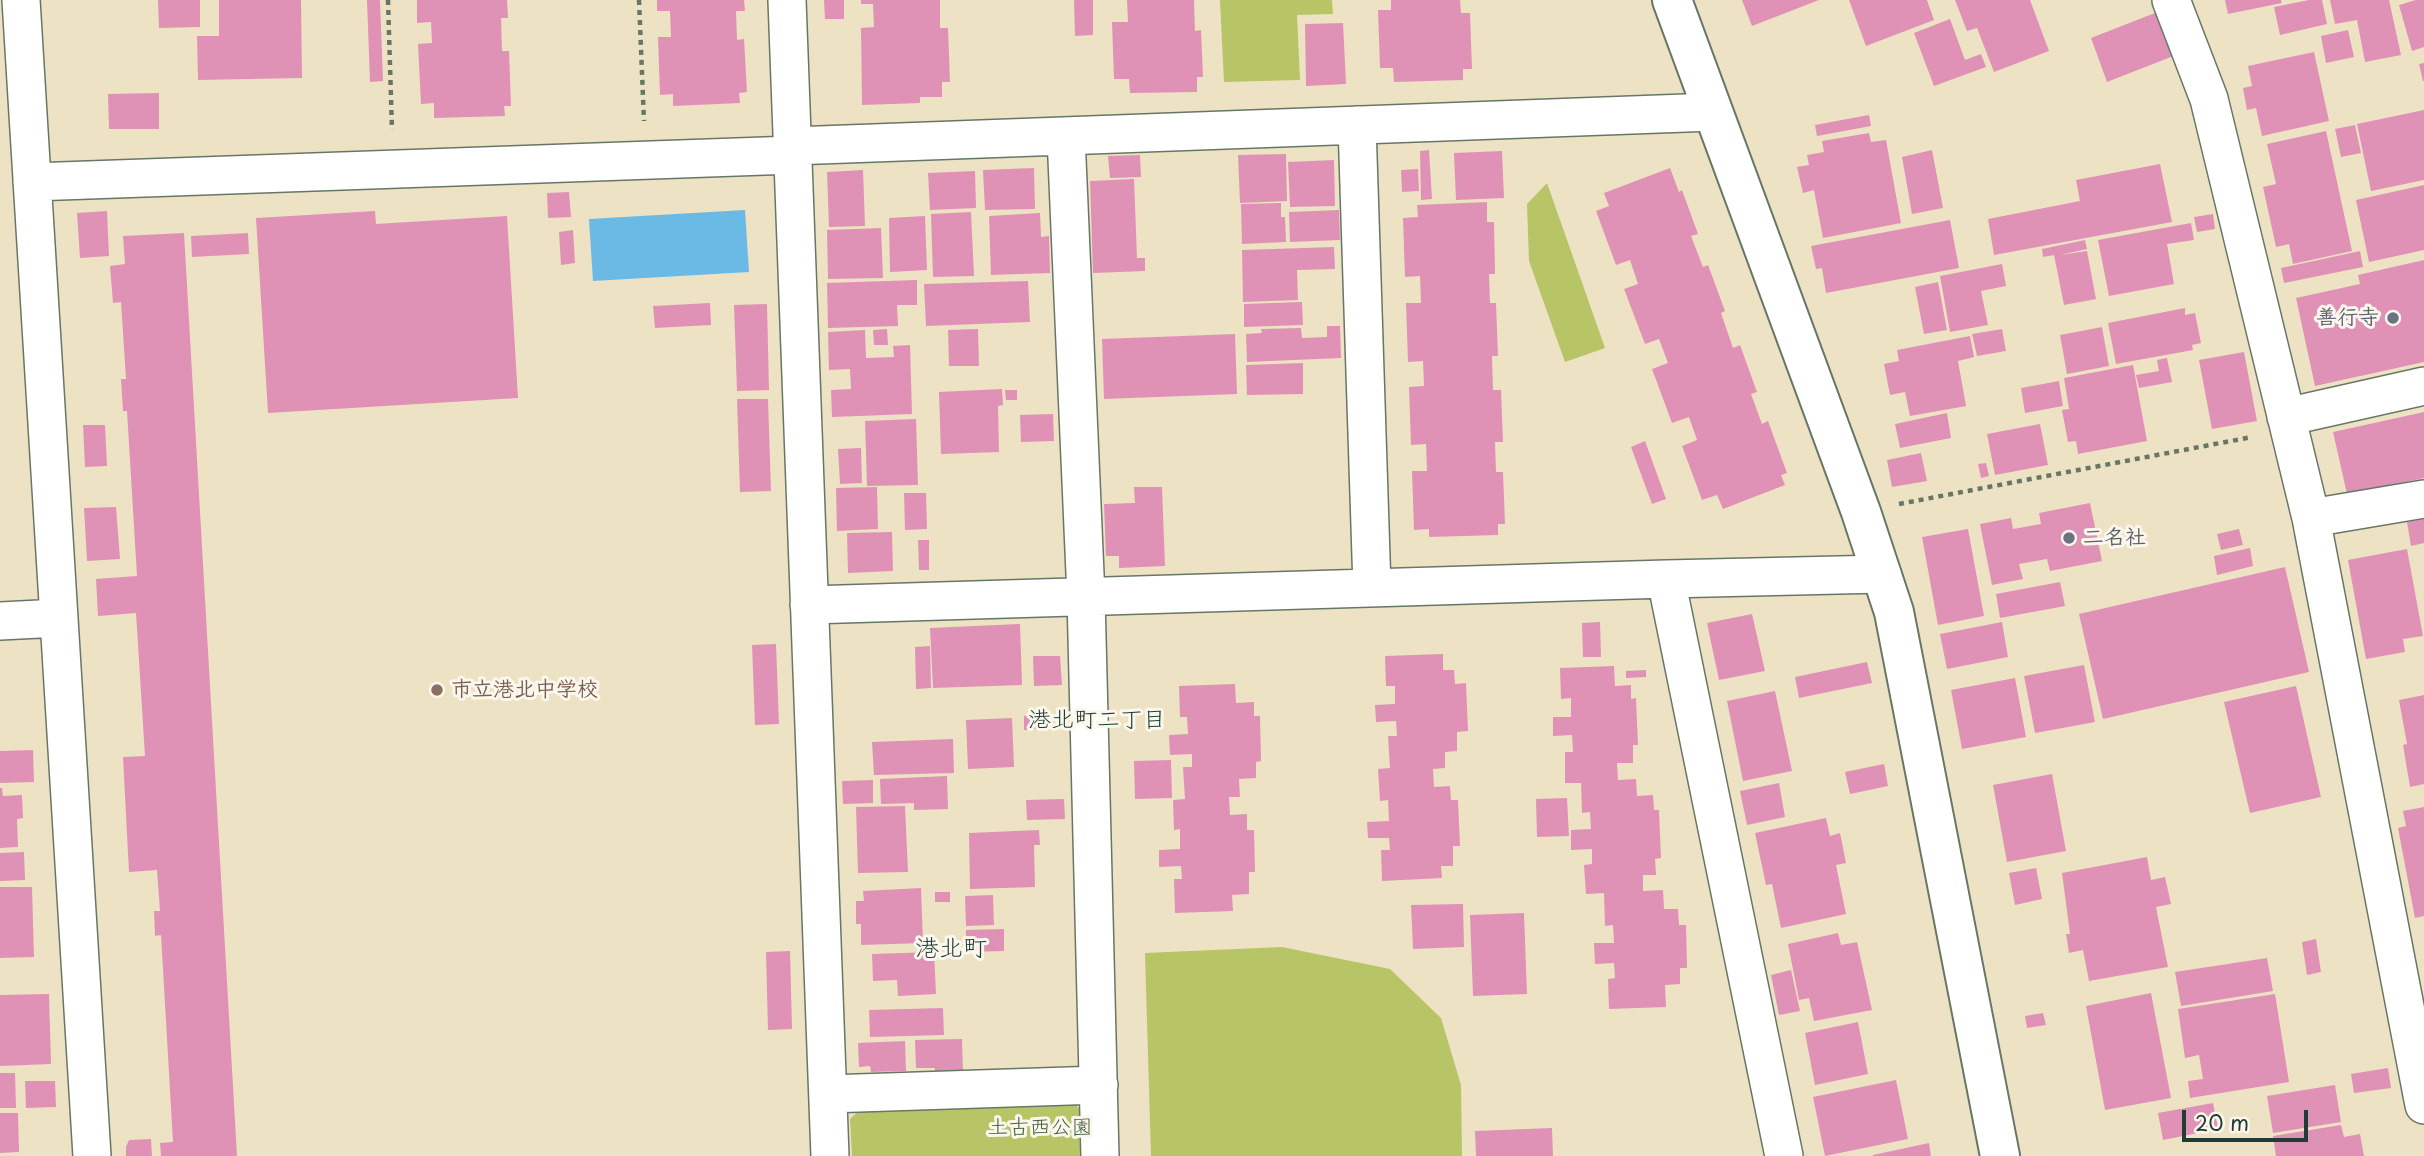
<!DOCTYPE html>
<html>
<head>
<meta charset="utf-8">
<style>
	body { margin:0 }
	#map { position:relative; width:2424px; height:1156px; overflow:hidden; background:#eee2c4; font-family:"Playpen Sans",sans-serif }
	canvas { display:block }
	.scale { position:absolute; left:2182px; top:1110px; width:126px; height:32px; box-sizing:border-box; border:4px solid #1f3d34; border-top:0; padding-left:9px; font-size:21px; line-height:24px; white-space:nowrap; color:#1f3d34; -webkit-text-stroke:5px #fbf7ec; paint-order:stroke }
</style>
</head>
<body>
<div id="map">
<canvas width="2424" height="1156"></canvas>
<div class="scale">20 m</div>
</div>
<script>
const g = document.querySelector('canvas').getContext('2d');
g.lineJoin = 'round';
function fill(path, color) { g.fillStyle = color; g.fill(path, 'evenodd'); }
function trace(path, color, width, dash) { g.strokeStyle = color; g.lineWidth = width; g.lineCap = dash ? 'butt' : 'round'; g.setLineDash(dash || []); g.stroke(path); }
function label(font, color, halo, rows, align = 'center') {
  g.font = font + ' "Playpen Sans","Klee One",sans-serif'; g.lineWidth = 6; g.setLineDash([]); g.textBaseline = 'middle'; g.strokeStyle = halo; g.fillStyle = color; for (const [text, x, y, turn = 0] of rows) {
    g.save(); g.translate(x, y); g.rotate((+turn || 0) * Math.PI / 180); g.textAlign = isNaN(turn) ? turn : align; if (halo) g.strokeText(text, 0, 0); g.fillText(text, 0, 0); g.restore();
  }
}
fill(new Path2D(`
	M1220,0H1332L1333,14L1297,15L1300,80L1224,82Z
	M1547,183L1605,348L1565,362L1529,261L1527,204Z
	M1282,947L1390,969L1441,1018L1461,1085L1462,1156H1151L1145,953Z
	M1069,1098L1083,1113L1085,1156H852L850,1119L860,1110Z`), '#b7c567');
fill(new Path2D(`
	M745,210L749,272L593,281L589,219Z`), '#6bb9e5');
fill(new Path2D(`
	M158,0H200V27L159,28Z
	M219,0H301L302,78L198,80L197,36H219Z
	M367,0H380L383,81L370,82Z
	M417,0H507L508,18H501L502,51H509L511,106H504L505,116L434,118V103L421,104L418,44L432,43L431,22L417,23Z
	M657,0H744L745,11H736L737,40L744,39L747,92L739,93L740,103L673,106V94L660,95L658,37H671L670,11H657Z
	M824,0H844V19H825Z
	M861,0H940V28H948L950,82H942V97H920V103L862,105L861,28L874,27L873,4H861Z
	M1074,0H1093V35L1075,36Z
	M1127,0H1194L1195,31L1201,30L1203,77H1197V92L1130,93L1129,79H1114L1112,22H1128Z
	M1391,0H1460L1461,13H1470L1472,69H1463V80L1394,82L1393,68H1380L1378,10H1391Z
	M1742,0H1819L1752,26Z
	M1849,0H1927L1934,20L1866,46Z
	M1955,0H2030L2049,51L1994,72L1977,28L1967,31Z
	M2225,0H2281L2282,3L2228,14Z
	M2309,0H2322L2327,24L2280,35L2274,7Z
	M2330,0H2389L2401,55L2365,62L2357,20L2335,24Z
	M2416,0H2424V47L2412,51L2399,5Z
	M2160,11L2176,55L2107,82L2091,38Z
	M1950,19L1965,60L1981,54L1986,67L1934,86L1914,33Z
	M1343,23L1346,84L1306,86L1305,24Z
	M2348,30L2354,57L2326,63L2321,36Z
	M2314,52L2329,121L2262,136L2256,108L2247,110L2243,88L2252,86L2248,66Z
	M2424,63V81H2423L2419,64Z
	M159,93V129H109L108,94Z
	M2424,110V180L2371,191L2357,124Z
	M1869,115L1871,126L1817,136L1815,125Z
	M2355,125L2361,153L2341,157L2335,129Z
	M2326,131L2352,251L2293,264L2289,244L2276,247L2263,187L2276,184L2267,144Z
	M1869,133L1871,142L1886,140L1901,223L1823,238L1814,190L1803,193L1797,167L1809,165L1807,155L1824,152L1822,141Z
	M1429,150L1432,199L1421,200L1420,151Z
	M1932,150L1943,208L1912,214L1902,157Z
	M1502,151L1504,198L1456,200L1454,153Z
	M1286,154L1287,201L1240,203L1238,155Z
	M1140,155L1141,177L1110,178L1108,156Z
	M1334,160L1335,206L1290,207L1288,162Z
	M2160,164L2172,222L1994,255L1988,219L2080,201L2076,180Z
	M1034,168L1035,209L985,210L983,170Z
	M1670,168L1679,192L1682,190L1698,234L1691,236L1703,267L1708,265L1725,311L1721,313L1733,348L1740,345L1757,392L1751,394L1762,424L1768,421L1787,473L1781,475L1785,485L1723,509L1717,495L1702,500L1682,446L1697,440L1689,417L1672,423L1652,369L1668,363L1659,339L1645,344L1624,289L1638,284L1630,260L1616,265L1596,211L1609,206L1604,193Z
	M1418,169L1419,191L1402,192L1401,170Z
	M863,170L865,226L829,227L827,172Z
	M975,171L976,208L930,210L928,173Z
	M1134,179L1137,258H1145V271L1093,273L1090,181Z
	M2424,185V250L2369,262L2356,200Z
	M569,192L571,217L548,218L547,193Z
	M1487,202V222H1494L1495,274H1489L1490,303H1496L1498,356H1492L1493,390H1501L1503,442H1495L1496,472H1503L1505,524H1498V535L1429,537V529L1414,530L1412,471H1427L1426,444L1411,445L1409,387L1424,386L1423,361L1408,362L1406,303H1421L1420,276L1405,277L1403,218L1418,217L1417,205Z
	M1281,203V217H1285L1286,242L1242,244L1241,204Z
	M1339,210L1340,240L1290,242L1289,212Z
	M107,211L109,256L80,258L77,213Z
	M375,211L376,224L507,216L518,398L268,413L256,218Z
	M971,212L974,276L933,277L931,214Z
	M1040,213L1041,237L1049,236L1050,273L991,275L989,216Z
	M2213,214L2215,229L2197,232L2194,217Z
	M925,216L927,270L890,272L889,218Z
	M1950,220L1959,268L1826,293L1822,268L1816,269L1811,246Z
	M2191,223L2194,240L2167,244L2174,284L2109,296L2098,240Z
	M881,228L883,278L828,279L827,230Z
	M573,230L575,263L561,265L559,232Z
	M184,233L237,1156H161L160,1143L173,1142L161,935L155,936L154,911H160L157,870L129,872L123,757L145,756L136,613L98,616L96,579L137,576L127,411H123L121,379H126L121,302L113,303L110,266L125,264L123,236Z
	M248,233L249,254L192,257L191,236Z
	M2085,240L2087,249L2060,255L2087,251L2096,299L2064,305L2054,255L2043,257L2042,249Z
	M1334,247L1335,269L1297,270L1298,300L1243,302L1242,250Z
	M2360,251L2363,267L2284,283L2281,268Z
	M2424,260V362L2315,386L2296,298L2360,284L2358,275Z
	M2002,264L2006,286L1981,291L1988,325L1950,332L1940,276Z
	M917,280V305H897L898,326L828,328L827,283Z
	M1028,281L1030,322L926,326L924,284Z
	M1938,282L1947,330L1924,334L1915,287Z
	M1302,302L1303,325L1244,327V304Z
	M710,303L711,325L655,328L653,306Z
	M767,304L769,390L737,391L734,305Z
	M2185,308V315L2195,313L2201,343L2192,345L2193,350L2116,364L2108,323Z
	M1327,326H1340L1341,358L1247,362L1246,334L1262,333L1261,329L1301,328L1302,338L1327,337Z
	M2102,327L2109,366L2067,374L2060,335Z
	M887,329L888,345H874L873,330Z
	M978,329L979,366H949L948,330Z
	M2002,329L2006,351L1977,356L1972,334Z
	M865,330L866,358L894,357L893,346L910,345L912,414L832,417L831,390L851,389L850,369L829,370L828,332Z
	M1235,334L1237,394L1104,399L1102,339Z
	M1970,336L1974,357L1958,361L1966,406L1910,416L1905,392L1890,395L1884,364L1899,361L1897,350Z
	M2244,352L2257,421L2212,429L2199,360Z
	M2167,358L2172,382L2139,388L2136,375L2159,371L2157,360Z
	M1303,363V394L1247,395L1246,365Z
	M2133,365L2147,441L2078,454L2076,441L2068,442L2062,410L2069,409L2064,378Z
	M2059,381L2063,406L2025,413L2021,388Z
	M1002,389L1003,405L998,406L999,452L941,454L939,392Z
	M1005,390H1017V400H1006Z
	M737,399H768L771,491L740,492Z
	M2424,412V478L2347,494L2333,432Z
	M1947,413L1951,438L1900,448L1895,424Z
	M1053,414L1054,441L1021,442L1020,415Z
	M916,419L918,485L867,486L865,421Z
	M2040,424L2048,465L1995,475L1987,434Z
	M83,425H105L107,466L85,467Z
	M1645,441L1666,499L1652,504L1631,447Z
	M861,448L862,483L840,484L838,449Z
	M1921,453L1927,481L1892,487L1887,460Z
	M1986,463L1989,476L1981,478L1978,464Z
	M877,487L878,529L837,531L836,488Z
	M1134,487H1162L1165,566L1119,568V556H1106L1104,504L1135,503Z
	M904,493H926L927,529L905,530Z
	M2090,503L2102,561L2050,571L2047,559L2019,564L2023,579L1992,585L1980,524L2011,518L2013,529L2041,524L2039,513Z
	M116,507L120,559L87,561L84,508Z
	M2424,519V543L2411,546L2407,522Z
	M1968,529L1984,616L1938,625L1922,537Z
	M2239,529L2243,545L2221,550L2217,534Z
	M892,532L893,571L848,573L847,533Z
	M918,540H929V570H919Z
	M2250,548L2253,566L2217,575L2214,556Z
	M2407,549L2423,636L2403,639L2405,652L2366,659L2348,560Z
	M2285,567L2309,672L2103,719L2079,614Z
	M2060,582L2065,606L2000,618L1996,594Z
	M1752,614L1765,671L1719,680L1707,623Z
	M1600,622L1601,657H1583L1582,623Z
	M2002,622L2008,657L1947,669L1940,634Z
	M1020,624L1022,685L933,688L930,628Z
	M776,644L779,724L755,725L752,645Z
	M930,646L931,688L916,689L915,647Z
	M1443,654V670H1454L1455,684L1466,683L1468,731L1457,732V751L1445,752V768L1433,769L1434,787L1450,786L1451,800H1458L1460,846H1453V866H1441L1442,878L1382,881L1381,850H1390L1389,838H1368L1367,822L1389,821L1388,800L1380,801L1378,769L1390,768L1388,736H1397L1396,721L1376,722L1375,705L1395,704V686H1386L1385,656Z
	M1033,656H1060L1062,685L1034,686Z
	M1867,662L1872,683L1799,698L1795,677Z
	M2084,665L2095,722L2035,733L2024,676Z
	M1614,666L1615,686L1631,685V699L1636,698L1638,745H1633V763H1617L1618,780L1636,779L1637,796L1653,795L1654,810H1659L1661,858L1655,859L1656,875H1643V891L1663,890L1664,909H1678L1679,925H1686L1687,968H1680V984L1665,985L1666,1007L1609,1009L1608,979L1615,978L1614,963L1595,964L1594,943H1614L1613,925L1605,926L1604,893L1586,894L1584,865L1592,864V849L1571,850V830L1591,829L1590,812L1582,813L1581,783H1565V752H1573L1572,735L1553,736V717H1571V698L1561,699L1560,668Z
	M1646,670V677L1626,678V671Z
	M2015,678L2026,737L1962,749L1951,690Z
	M1235,684L1236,703L1254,702V716H1260L1261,761L1256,762V778L1239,779L1240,797H1229L1230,815L1247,814V830H1254L1255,872H1249V894L1232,895L1233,911L1175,913L1174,879H1182L1181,866L1159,867V850L1180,849V829L1174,830L1173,800L1185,799L1183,767H1192V754L1170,755L1169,735L1188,734L1187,717H1180L1179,686Z
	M2296,686L2321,797L2250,813L2224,702Z
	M1775,691L1792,771L1743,781L1727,701Z
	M2424,695V784L2410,787L2403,745L2407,744L2399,700Z
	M1050,715L1051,728L1024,730V716Z
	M1012,718L1014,767L968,769L966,720Z
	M953,739L954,773L874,775L872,742Z
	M33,750L34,782L0,783V751Z
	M1171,760L1172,798L1135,799L1134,761Z
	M1884,764L1888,786L1850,794L1845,772Z
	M2052,774L2066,851L2007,862L1993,785Z
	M947,776L948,809L914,810V803L881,804L880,779Z
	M873,780V803L843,804L842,781Z
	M1779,783L1785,817L1747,825L1740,791Z
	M0,788H2L3,796L22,795L23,818L17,819L18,847L0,848Z
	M1567,798L1569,836L1537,837L1536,799Z
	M1064,799L1065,819L1027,820L1026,800Z
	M905,806L908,872L858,873L856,807Z
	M2424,807V916L2415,918L2398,828L2406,826L2403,811Z
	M1826,818L1830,836L1840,833L1846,863L1836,865L1846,914L1781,928L1772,884L1766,885L1755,833Z
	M1039,830L1040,845H1034L1035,887L970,889L969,833Z
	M24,852L25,880L0,881V853Z
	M2147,857L2151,880L2165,877L2171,904L2156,907L2168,967L2089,981L2083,950L2069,953L2066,934H2070L2062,873Z
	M2036,868L2042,899L2015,905L2009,873Z
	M0,887H32L34,957L0,958Z
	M921,888L923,943L861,945V924H856V901H864L863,891Z
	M935,892H950V902H935Z
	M993,895L994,925L966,926L965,896Z
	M1463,904L1464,947L1413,949L1411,905Z
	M1524,913L1527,994L1473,996L1470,915Z
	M1004,929V951L966,952V930Z
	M1838,933L1841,945L1857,942L1872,1010L1814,1021L1809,998L1799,1000L1788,944Z
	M2316,939L2321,972L2307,975L2302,942Z
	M790,951L792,1029L768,1030L766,952Z
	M934,952L936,994L898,996L897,980L873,981L872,954Z
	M2267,958L2273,991L2181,1006L2175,972Z
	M1791,970L1800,1011L1779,1015L1771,975Z
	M2151,993L2171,1098L2105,1110L2086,1006Z
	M49,994L51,1064L0,1066V995Z
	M2275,994L2289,1082L2190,1098L2188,1081L2203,1079L2199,1055L2185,1058L2178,1009Z
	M943,1008L944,1035L870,1037L869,1010Z
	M2043,1013L2046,1025L2027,1028L2025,1016Z
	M1858,1022L1868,1074L1815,1085L1805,1033Z
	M962,1039L963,1072H935V1068H916L915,1040Z
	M905,1041L906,1071L871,1072L870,1066L859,1067L858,1043Z
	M2388,1068L2391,1088L2354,1093L2351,1074Z
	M0,1073H15L16,1108H0Z
	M1896,1080L1908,1139L1825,1156L1813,1097Z
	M25,1081H55L56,1107L26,1108Z
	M2335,1085L2341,1122L2273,1133L2267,1096Z
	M2213,1103L2218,1129L2163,1140L2158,1113Z
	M0,1113H18L19,1152L0,1153Z
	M2341,1125L2344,1137L2360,1134L2364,1156H2276L2273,1136Z
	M1552,1128L1553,1156H1476L1475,1131Z
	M151,1139L152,1156H126V1147L129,1140Z
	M1929,1143L1931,1156H1873V1155Z`), '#e092b6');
const minor = new Path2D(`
	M21,0L92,1156
	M787,0L830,1156
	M2171,0L2209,99L2311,518L2424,1105
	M1357,125L1372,588
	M1066,136L1086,597L1100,1156
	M792,146L1713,112
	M32,182L793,155
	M2286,417L2424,386
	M2311,518L2424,499
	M1666,579L1784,1156
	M809,605L1666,579L1882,574
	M0,621L59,618
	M828,1094L1099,1085`);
const tertiary = new Path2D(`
	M1672,0L1861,512L1894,612L2000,1156`);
trace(minor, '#677766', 40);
trace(tertiary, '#677766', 42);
trace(new Path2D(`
	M388,0L392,130
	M639,0L644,121
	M1899,504L2252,437`), '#677766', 4.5, [5, 5]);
trace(minor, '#fff', 37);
trace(tertiary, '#fff', 38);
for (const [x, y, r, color] of [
	[2393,318,7,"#6b7280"],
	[2069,538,7,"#6b7280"],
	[437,690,7,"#8d6e63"]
]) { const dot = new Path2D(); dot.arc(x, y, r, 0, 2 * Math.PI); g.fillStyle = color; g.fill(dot); trace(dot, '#fbf7ec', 2.5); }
label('bold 21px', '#5b616d', '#fbf7ec', [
	["善行寺",2379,318],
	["二名社",2083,538,"left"]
], 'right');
label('bold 21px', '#785e54', '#fbf7ec', [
	["市立港北中学校",451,690]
], 'left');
label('21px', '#455f41', '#fbf7ec', [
	["土古西公園",1040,1128]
]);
label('23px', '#1f3d34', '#fbf7ec', [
	["港北町二丁目",1097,721]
]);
label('24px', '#1f3d34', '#fbf7ec', [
	["港北町",951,949]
]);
</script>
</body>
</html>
